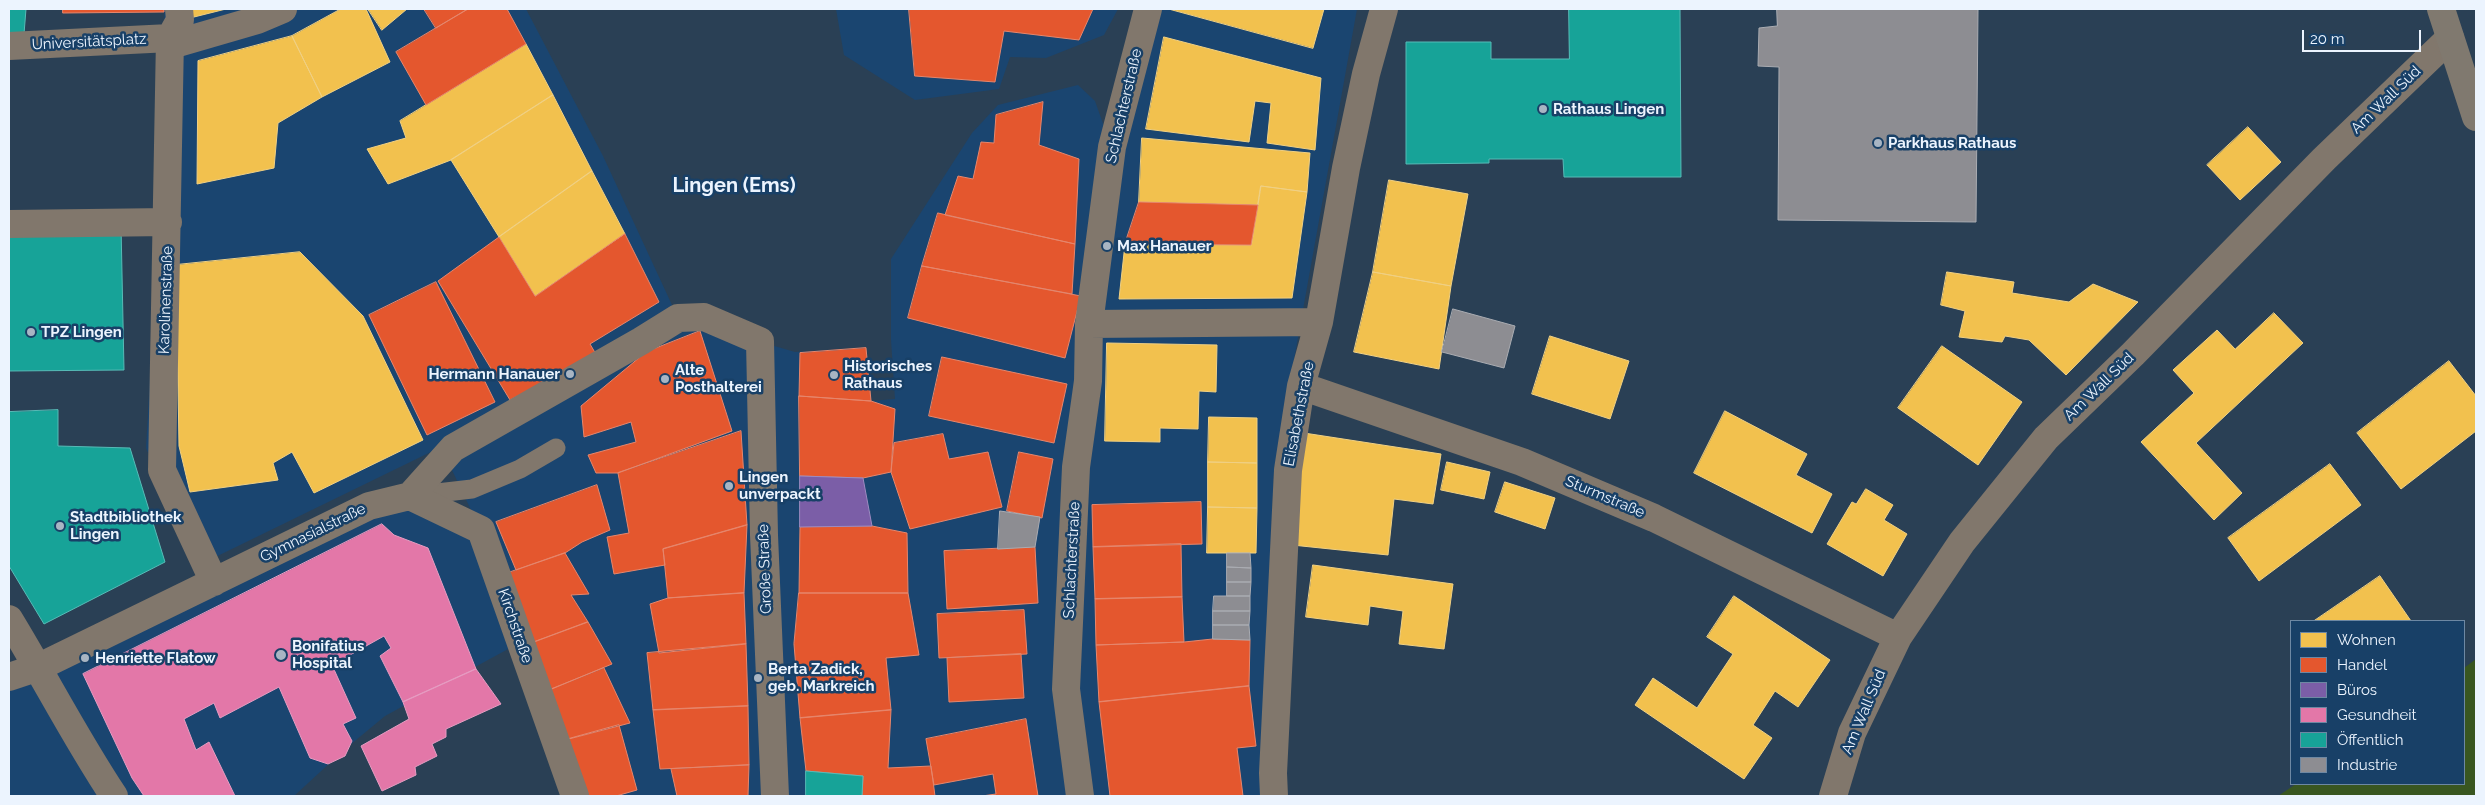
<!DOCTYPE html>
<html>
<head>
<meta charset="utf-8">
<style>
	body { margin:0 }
	#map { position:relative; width:2485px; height:805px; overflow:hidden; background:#2a4055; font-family:Raleway,sans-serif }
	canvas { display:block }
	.frame { position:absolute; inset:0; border:10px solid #ecf4fe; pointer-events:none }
	.legend { position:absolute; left:2290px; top:620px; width:175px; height:165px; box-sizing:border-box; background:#184067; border:1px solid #6d88a3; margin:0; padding:6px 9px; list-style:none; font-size:15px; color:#ecf4fe }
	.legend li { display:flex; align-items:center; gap:10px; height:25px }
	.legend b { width:25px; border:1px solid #6d88a3 }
	.scale { position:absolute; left:2302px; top:30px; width:119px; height:22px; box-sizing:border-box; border:2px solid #ecf4fe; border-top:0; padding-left:6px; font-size:15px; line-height:18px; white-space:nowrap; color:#ecf4fe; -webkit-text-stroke:4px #184067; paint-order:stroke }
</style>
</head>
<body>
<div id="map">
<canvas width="2485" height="805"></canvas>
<div class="frame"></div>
<ul class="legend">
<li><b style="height:14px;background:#f2c14e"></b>Wohnen</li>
<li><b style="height:14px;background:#e4572e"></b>Handel</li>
<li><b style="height:14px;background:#7b5ea7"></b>Büros</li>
<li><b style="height:14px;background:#e377a8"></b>Gesundheit</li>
<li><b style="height:14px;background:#17a398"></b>Öffentlich</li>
<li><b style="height:14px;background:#8d8d92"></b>Industrie</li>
</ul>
<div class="scale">20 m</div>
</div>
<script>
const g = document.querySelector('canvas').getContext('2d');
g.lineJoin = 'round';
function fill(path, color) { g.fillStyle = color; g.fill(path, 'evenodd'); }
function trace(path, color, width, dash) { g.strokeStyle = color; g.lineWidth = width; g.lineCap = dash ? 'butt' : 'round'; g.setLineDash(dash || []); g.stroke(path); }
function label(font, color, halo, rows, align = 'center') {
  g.font = font + ' Raleway,sans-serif'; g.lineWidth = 5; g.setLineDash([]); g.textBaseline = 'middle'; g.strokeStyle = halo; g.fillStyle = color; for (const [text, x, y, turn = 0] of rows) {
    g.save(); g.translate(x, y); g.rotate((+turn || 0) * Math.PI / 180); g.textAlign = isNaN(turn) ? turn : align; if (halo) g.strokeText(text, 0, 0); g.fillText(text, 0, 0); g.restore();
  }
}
fill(new Path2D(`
	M164,9H526L603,156L678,318L795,352L866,348L871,401L895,399L891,340V259L972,133L998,105L1078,85L1095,101L1111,146L1148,9H1357L1274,471L1261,773L1262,796H576L471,510L441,447L197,566L146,448L167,77Z
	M836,9H1118L1104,35L1046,58L1010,57L999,89L915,100L844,55Z
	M410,496L481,530L521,642L385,716L344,750L294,796H9V677Z`), '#1a4570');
fill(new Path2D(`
	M2476,659V796H2278L2296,784H2464V668Z`), '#395620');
const homes = new Path2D(`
	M189,9H226L190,18Z
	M341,9H366L390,62L322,97L292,36Z
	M368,9H407L382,30Z
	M1169,9H1324L1313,48Z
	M292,36L322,97L278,123L274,168L197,184L198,61Z
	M1164,37L1321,78L1315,150L1267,143L1271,103L1255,101L1249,142L1146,129Z
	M526,44L553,95L451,160L388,184L367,149L406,138L400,121Z
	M553,95L592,171L499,237L451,160Z
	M2248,127L2281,162L2240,200L2207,165Z
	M1142,138L1310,153L1307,192L1261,186L1258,205L1139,202Z
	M592,171L625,234L535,296L499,237Z
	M1389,180L1468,194L1451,286L1373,272Z
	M1261,186L1307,192L1292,298L1119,299L1125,244L1251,245Z
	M300,252L363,316L423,440L314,493L292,452L273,463L278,480L190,492L179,446L176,265Z
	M1373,272L1451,286L1439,369L1354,352Z
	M1947,272L2014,282L2012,293L2069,302L2093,284L2138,302L2066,375L2029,340L2005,336L2002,342L1959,337L1965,311L1941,305Z
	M2274,313L2303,343L2196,443L2242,493L2214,520L2141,442L2194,393L2173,370L2217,330L2235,349Z
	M1550,336L1629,361L1610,419L1532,394Z
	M1107,343L1217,345L1216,392L1199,391L1198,429L1160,428V442L1105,441Z
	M1942,346L2022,402L1978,465L1898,408Z
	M2449,361L2476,396V431L2401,489L2357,433Z
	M1725,411L1807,454L1796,475L1832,494L1812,533L1694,473Z
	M1209,417L1257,418V463L1208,462Z
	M1304,433L1441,454L1433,504L1394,499L1388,555L1292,545Z
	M1208,462L1257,463V508L1208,507Z
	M1447,462L1490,472L1484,499L1441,490Z
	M2330,464L2361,505L2259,581L2228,538Z
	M1505,482L1555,498L1545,529L1495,512Z
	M1866,489L1893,505L1884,520L1907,534L1883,576L1827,544L1852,502L1856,504Z
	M1208,507L1257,508L1256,553H1207Z
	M1313,565L1453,584L1444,649L1399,644L1403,611L1370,606L1368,625L1306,617Z
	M2380,576L2411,621H2314Z
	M1734,596L1830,660L1798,707L1775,691L1753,725L1772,738L1744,779L1635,705L1653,678L1697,708L1733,654L1707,637Z`);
fill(homes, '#f2c14e');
trace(homes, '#f0d083', 1);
const shops = new Path2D(`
	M63,9H164V12L63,13Z
	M424,9H468L436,28Z
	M468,9H507L526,44L426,105L396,52Z
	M909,9H1093L1079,40L1004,31L995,82L915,76Z
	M1043,102L1039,145L1079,159L1075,244L945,215L958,176L973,179L981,142L994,143L996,115Z
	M1139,202L1258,205L1251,245L1125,244Z
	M938,213L1075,244L1072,294L922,266Z
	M625,234L659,302L590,344L597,356L510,400L438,281L499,237L535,296Z
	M922,266L1081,296L1065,358L908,318Z
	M436,282L495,402L427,435L369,315Z
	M700,331L732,431L618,473H596L588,455L636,442L631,422L584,437L581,406L646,352Z
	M866,348L871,401L799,396L800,353Z
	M942,357L1067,384L1054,443L929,416Z
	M799,396L871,401L895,409L891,472L863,478L800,476Z
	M741,431L747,525L663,549L665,565L614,574L607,537L629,533L618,473Z
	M943,434L949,459L988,452L1002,507L910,529L891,472L894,443Z
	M1019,452L1053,459L1042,518L1007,511Z
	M597,485L610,530L582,542L565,553L516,570L496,522Z
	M1201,502L1202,544L1093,547L1092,505Z
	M747,525L744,593L668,598L663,549Z
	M872,526L907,533L908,593H799L800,527Z
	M1181,544L1182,597L1095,599L1093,547Z
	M1035,547L1038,603L947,609L944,551Z
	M565,553L589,594L571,595L588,622L534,642L508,573Z
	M744,593L746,644L659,653L650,604L668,598Z
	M799,593H908L919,655L886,658L891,710L800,718L794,644Z
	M1182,597L1184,642L1096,645L1095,599Z
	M1024,610L1027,654L939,658L937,614Z
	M588,622L612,664L547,691L529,644Z
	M1213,639L1250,640L1249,686L1099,702L1096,645L1184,642Z
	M746,644L748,706L653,710L647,653Z
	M1021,654L1024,698L949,702L947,658Z
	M604,668L630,723L565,740L547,691Z
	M1249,686L1256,746L1237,748L1243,796H1110L1099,702Z
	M748,706L749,765L660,769L653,710Z
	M891,710L888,768L931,766L935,796H862L863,776L806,771L800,718Z
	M1026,719L1038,796H982L996,794L993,774L934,785L926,739Z
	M619,725L637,790L616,796H585L565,740Z
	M749,765L748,796H677L671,769Z`);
fill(shops, '#e4572e');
trace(shops, '#e6866c', 1);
const offices = new Path2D(`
	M800,476L863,478L872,526L800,527Z`);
fill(offices, '#7b5ea7');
trace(offices, '#9d8bc1', 1);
const health = new Path2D(`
	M382,524L394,535L428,548L476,669L403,702L380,656L391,648L384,636L332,665L356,718L343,724L352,741L345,756L328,764L310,758L279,687L220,718L214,703L184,719L196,750L209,742L235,796H144L132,778L83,674Z
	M476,669L501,704L446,729V737L432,744L437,756L415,767L416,775L382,791L361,746L409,719L403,702Z`);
fill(health, '#e377a8');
trace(health, '#e69cc2', 1);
const public = new Path2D(`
	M9,9H26L24,34L9,33Z
	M1569,9H1680L1681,177H1564L1563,159H1489V163L1406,164V42H1491V59H1569Z
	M121,225L124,370L9,371V226Z
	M58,410V446L130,448L165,562L44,624L9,566V412Z
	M806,771L863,776L862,796H806Z`);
fill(public, '#17a398');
trace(public, '#57bbb7', 1);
const industry = new Path2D(`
	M1777,9H1978L1976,222L1778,220L1779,67L1758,66L1759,28L1777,26Z
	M1453,309L1515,326L1504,368L1442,352Z
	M1000,511L1040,517L1035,547L998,549Z
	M1227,553H1250L1251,568L1227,567Z
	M1227,567L1251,568V582H1227Z
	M1227,582H1251L1250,596H1227Z
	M1214,596H1250V611H1213Z
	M1213,611H1250L1249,625H1213Z
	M1213,625H1249L1250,640L1213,639Z`);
fill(industry, '#8d8d92');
trace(industry, '#aaacb2', 1);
trace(new Path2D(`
	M411,496L472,489L520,469L556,448`), '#81776c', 19);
trace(new Path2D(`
	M179,9L180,20L170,38L162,470L214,582
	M171,45L257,20L283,9
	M9,46L170,38
	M9,224L168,222
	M1089,324L1319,322
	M1301,386L1522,462L1654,518L1898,637
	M410,496L481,530L575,796
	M9,619C45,678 76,739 114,796
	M9,677L39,667L369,506L410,496L453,448L641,341L678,318L704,317L760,341L764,535L775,796
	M1080,796L1066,689L1076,467L1088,381L1089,324L1112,147L1148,9
	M1274,796L1273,773L1288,470L1301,386L1319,322L1346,168L1366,74L1384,9
	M1833,796L1852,733L1898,637L1962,542L2046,438L2133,354L2324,159L2450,38`), '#81776c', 28);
trace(new Path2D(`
	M2441,9L2476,117`), '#80796f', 28);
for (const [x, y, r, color] of [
	[1543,109,5,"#a8b5c3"],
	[1878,143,5,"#a8b5c3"],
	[1107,246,5,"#a8b5c3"],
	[31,332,5,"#a8b5c3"],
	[570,374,5,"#a8b5c3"],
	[834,375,5,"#a8b5c3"],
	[665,379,5,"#a8b5c3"],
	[729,486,5,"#a8b5c3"],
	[60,526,5,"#a8b5c3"],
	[281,655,6,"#a8b5c3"],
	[85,658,5,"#a8b5c3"],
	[758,678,5,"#a8b5c3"]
]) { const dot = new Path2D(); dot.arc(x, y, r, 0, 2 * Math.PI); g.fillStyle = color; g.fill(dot); trace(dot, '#184067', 2); }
label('15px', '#ecf4fe', '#184067', [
	["Universitätsplatz",89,42,-3],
	["Am Wall Süd",2386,100,-44],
	["Schlachterstraße",1124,106,-77],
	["Karolinenstraße",166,300,-88],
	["Am Wall Süd",2099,387,-44],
	["Elisabethstraße",1299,414,-79],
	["Sturmstraße",1605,497,23],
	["Gymnasialstraße",313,533,-26],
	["Schlachterstraße",1072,560,-87],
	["Große Straße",765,569,-92],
	["Kirchstraße",515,626,71],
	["Am Wall Süd",1864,712,-67]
]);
label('bold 15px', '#ecf4fe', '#184067', [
	["Rathaus Lingen",1553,109],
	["Parkhaus Rathaus",1888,143],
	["Max Hanauer",1117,246],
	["TPZ Lingen",41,332],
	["Historisches",844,366],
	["Rathaus",844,383],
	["Alte",675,370],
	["Posthalterei",675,387],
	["Hermann Hanauer",560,374,"right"],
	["Lingen",739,477],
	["unverpackt",739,494],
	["Stadtbibliothek",70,517],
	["Lingen",70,534],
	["Bonifatius",292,646],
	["Hospital",292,663],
	["Henriette Flatow",95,658],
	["Berta Zadick,",768,669],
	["geb. Markreich",768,686]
], 'left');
label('bold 20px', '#ecf4fe', '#184067', [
	["Lingen (Ems)",734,186]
]);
</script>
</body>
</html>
